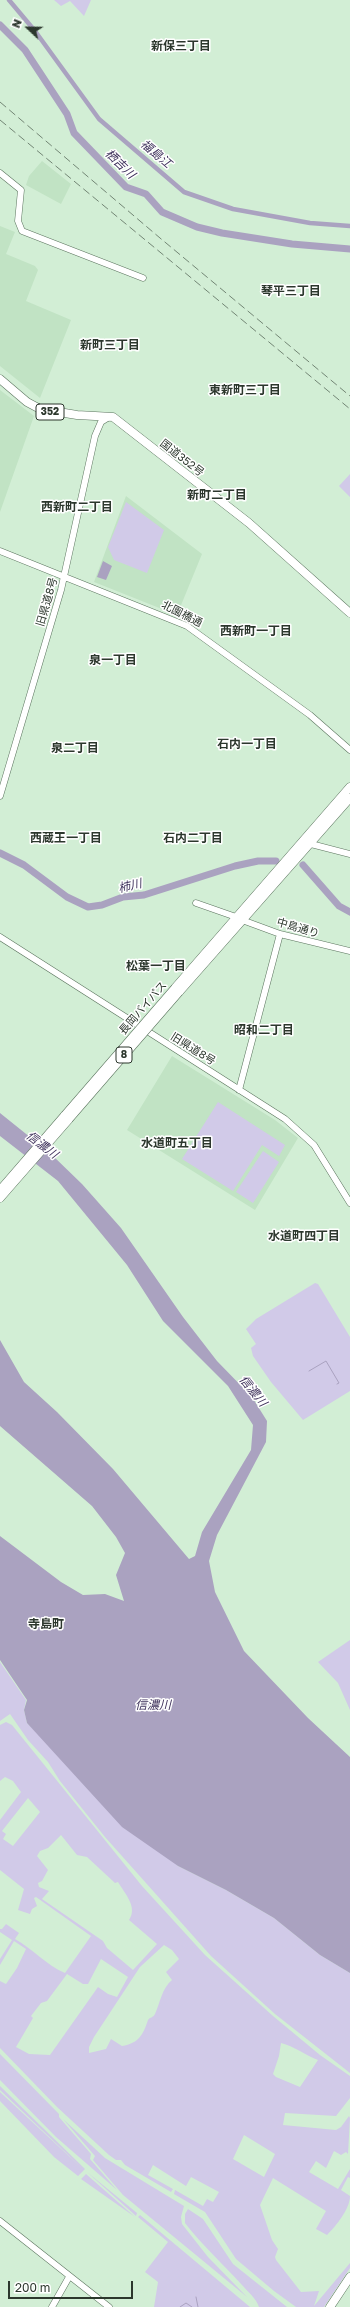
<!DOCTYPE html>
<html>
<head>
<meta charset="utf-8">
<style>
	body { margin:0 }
	#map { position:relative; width:350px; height:2307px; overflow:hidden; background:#d2eed5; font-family:"Golos Text",sans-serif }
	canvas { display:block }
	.north { position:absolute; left:8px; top:8px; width:40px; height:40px; -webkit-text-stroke:3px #fff; paint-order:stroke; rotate:292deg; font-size:11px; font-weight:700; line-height:16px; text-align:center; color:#2c372d }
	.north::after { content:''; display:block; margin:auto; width:14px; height:18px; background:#2c372d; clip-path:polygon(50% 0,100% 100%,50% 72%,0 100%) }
	.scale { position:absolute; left:8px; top:2281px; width:125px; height:18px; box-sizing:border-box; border:2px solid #2c372d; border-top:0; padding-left:5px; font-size:12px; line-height:14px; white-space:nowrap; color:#2c372d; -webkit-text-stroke:3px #fff; paint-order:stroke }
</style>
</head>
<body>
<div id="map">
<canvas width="350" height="2307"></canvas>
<div class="north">N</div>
<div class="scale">200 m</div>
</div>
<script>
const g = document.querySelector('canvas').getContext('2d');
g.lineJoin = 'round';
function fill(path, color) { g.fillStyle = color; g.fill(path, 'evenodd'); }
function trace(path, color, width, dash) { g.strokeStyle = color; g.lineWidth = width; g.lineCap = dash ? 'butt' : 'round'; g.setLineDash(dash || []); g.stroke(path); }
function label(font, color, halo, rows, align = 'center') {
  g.font = font + ' "Golos Text","Noto Sans JP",sans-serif'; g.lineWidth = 3; g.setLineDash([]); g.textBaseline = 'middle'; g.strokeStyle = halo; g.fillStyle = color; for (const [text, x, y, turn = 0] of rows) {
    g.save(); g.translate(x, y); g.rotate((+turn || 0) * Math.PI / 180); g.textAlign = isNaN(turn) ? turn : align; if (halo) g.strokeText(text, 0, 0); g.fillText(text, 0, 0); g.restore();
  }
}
fill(new Path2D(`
	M42,161L71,184L61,204L26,185L29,176Z
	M0,226L15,232L6,254L35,266L38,270L26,301L71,320L40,398L0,366Z
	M0,390L34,416L0,512Z
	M126,496L202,554L177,615L94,582Z
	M172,1056L275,1120L298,1138L255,1210L127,1130Z`), '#c1e3c4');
fill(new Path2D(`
	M54,0H91L84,16L70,1L61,6Z
	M350,474V497L339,486Z
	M126,502L164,530L147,573L114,560L108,547Z
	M218,1102L285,1145L279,1156L262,1145L233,1191L182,1159Z
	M263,1151L279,1162L253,1203L236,1192Z
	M315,1283L318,1284L350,1337V1391L303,1420L271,1382L253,1356L251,1348L256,1344L246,1329L256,1319Z
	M350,1640V1710L338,1683L318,1662Z
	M0,1662L26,1700L24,1710L27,1723L178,1866L226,1890L274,1918L320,1955L350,1973V2073L275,2014L211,1956L105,1837L60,1781L48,1762L28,1740L10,1714L0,1721Z
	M6,1722L12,1725L142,1886L205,1955L273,2016L320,2055L350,2076V2098L336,2116L285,2113L283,2125L336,2130L341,2127L349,2116L350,2118L348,2154L346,2152L341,2155L334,2151L326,2168L316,2161L309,2172L338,2189L350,2169V2178L348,2177L341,2190L350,2196C350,2209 336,2226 327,2235L316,2229L326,2211L273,2178L260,2205L272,2240L278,2249L275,2257L276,2260L301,2292L319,2291L314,2306L350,2263V2268L324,2307H296L274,2291L236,2259L205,2212L174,2194L175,2190L203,2206L207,2199L213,2202L219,2192L191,2177L186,2186L153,2165L148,2175L173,2189L171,2192L125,2165L121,2160H116L109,2155L57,2107L0,2048V1981L6,1984L17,1968L26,1949L14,1941L0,1965V1959L12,1940L0,1932V1929H2L6,1924L19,1933L15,1939C33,1949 46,1965 65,1973L91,1936L36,1897L34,1898L37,1906L32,1909L30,1914L18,1910L24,1889L0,1870V1820L21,1792L13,1781L5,1777L0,1781V1725ZM28,1798L40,1812L13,1846L3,1839L6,1834L2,1831ZM61,1835L77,1855L87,1857L115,1883L118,1882C125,1894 138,1907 129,1920L157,1944L133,1970L107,1948L103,1941L42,1899L49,1891L39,1887L38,1883L42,1881L48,1870L37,1856L40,1851L48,1848ZM164,1945L172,1950L179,1959L166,1972L172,1980C162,1988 160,2003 155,2014C153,2018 150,2017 148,2020C143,2035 139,2043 122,2046L111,2039L106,2049L89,2053V2047L94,2037L140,1967ZM101,1959L128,1977L117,1997L108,1994L98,1987L50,2055L29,2054L16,2047L33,2018L31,2016L41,2003L47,2001L67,1974L83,1984H88ZM281,2043C294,2046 305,2055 318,2060L300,2087L276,2077L273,2074L279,2056ZM244,2135L275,2154L264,2177L233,2159Z
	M0,2054L59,2114V2117L91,2154L90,2159L117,2190L56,2137L0,2080Z
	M0,2086L85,2169L84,2170L0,2090Z
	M0,2092L84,2170L78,2176L54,2157L0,2101Z
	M63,2119L105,2158L184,2206L181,2217L182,2224L208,2257L247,2297L123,2195L93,2160L95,2156Z
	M87,2172L137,2213L136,2216Z
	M86,2174L135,2217L81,2179Z
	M188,2209L203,2219L233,2264L287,2307H259C256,2298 248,2292 242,2285C224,2265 202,2245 185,2223V2214Z
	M140,2215L250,2307H154L158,2282L145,2272L168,2242L138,2217Z`), '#d1cae8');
fill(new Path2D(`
	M103,561L112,566L106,580L97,577Z
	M0,1113L51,1154L82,1184L121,1228L183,1317L217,1361L252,1397L267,1421L266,1442L217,1535L209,1561L215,1592L244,1651L308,1718L350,1757V1973L320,1955L274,1918L226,1890L178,1866L122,1827L27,1723L24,1710L27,1700L0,1660V1536L61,1582L83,1595L105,1594L124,1601L116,1575L125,1553L116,1537L92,1506L0,1426V1340L24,1382L57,1412L113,1469L189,1559L195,1556L202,1532L251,1450L253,1425L228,1386L163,1321L127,1265L58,1181L0,1136Z`), '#aaa2c0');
trace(new Path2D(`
	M309,1371L326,1361L339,1383L337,1384
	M196,2297L198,2307
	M180,2307L186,2303L192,2307`), '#aaa2c0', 1);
trace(new Path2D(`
	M9,0L35,31L99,119L184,192L233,209L310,223L350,226`), '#aaa2c0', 4.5);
trace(new Path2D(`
	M0,25L25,50L48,85L67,114L74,133L126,187L146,194L162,212L197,227L222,233L292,244L350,249
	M0,853L24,865L67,897L88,907L102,905L123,897L144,895L235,866L258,861H276
	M303,865L339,906L350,912`), '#aaa2c0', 7);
const tertiary = new Path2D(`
	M0,173L21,190L18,221L22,231L143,278
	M0,551L187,626L310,715L350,750
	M0,796L61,590L95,436L101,422L109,417
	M307,843L350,854
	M196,903L236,917
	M242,920L280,934L350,951
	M0,937L285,1119L314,1145L350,1203
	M239,1090L280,934
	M0,2221L109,2307
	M52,2307L69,2277`);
const trunk = new Path2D(`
	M0,379L27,402L40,409L77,415L113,417L249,523L350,613
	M175,988L350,787
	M179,992L350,798
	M0,1190L65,1115
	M0,1198L69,1119
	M330,2307L350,2277`);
trace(tertiary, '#5b745e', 7);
trace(trunk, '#5b745e', 9);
trace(tertiary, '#fff', 6);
trace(trunk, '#fff', 8);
trace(new Path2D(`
	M0,102L160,238L350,396
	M0,120L350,409`), '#728574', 1, [8, 4]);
const trunkBridge = new Path2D(`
	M65,1115L175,988
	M69,1119L179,992`);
trace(trunkBridge, '#5b745e', 9, []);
trace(trunkBridge, '#fff', 8);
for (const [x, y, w] of [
	[50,412,28],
	[124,1055,16]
]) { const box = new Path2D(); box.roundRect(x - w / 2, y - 8, w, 16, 3); g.fillStyle = '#fff'; g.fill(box); trace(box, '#2c372d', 1); }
label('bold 10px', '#2c372d', null, [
	["352",50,412],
	["8",124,1055]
]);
label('11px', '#2c372d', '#fff', [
	["国道352号",182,458,38],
	["旧県道8号",47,602,-74],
	["北園橋通",182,614,27],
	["中島通り",298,928,16],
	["長岡バイパス",143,1008,-49],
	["旧県道8号",193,1049,32]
]);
label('bold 12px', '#2c372d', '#fff', [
	["新保三丁目",181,46],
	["琴平三丁目",291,291],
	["新町三丁目",110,345],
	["東新町三丁目",245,390],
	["新町二丁目",217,495],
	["西新町二丁目",77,507],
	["西新町一丁目",256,631],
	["泉一丁目",113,660],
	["石内一丁目",247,744],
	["泉二丁目",75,748],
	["西蔵王一丁目",66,838],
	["石内二丁目",193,838],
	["松葉一丁目",156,966],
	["昭和二丁目",264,1030],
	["水道町五丁目",177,1143],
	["水道町四丁目",304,1236],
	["寺島町",46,1624]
]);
label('italic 12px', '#3e315b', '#fff', [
	["福島江",156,154,40],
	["栖吉川",120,164,44],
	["柿川",130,886,-13],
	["信濃川",42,1145,37],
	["信濃川",253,1391,51],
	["信濃川",153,1705]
]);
</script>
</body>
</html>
